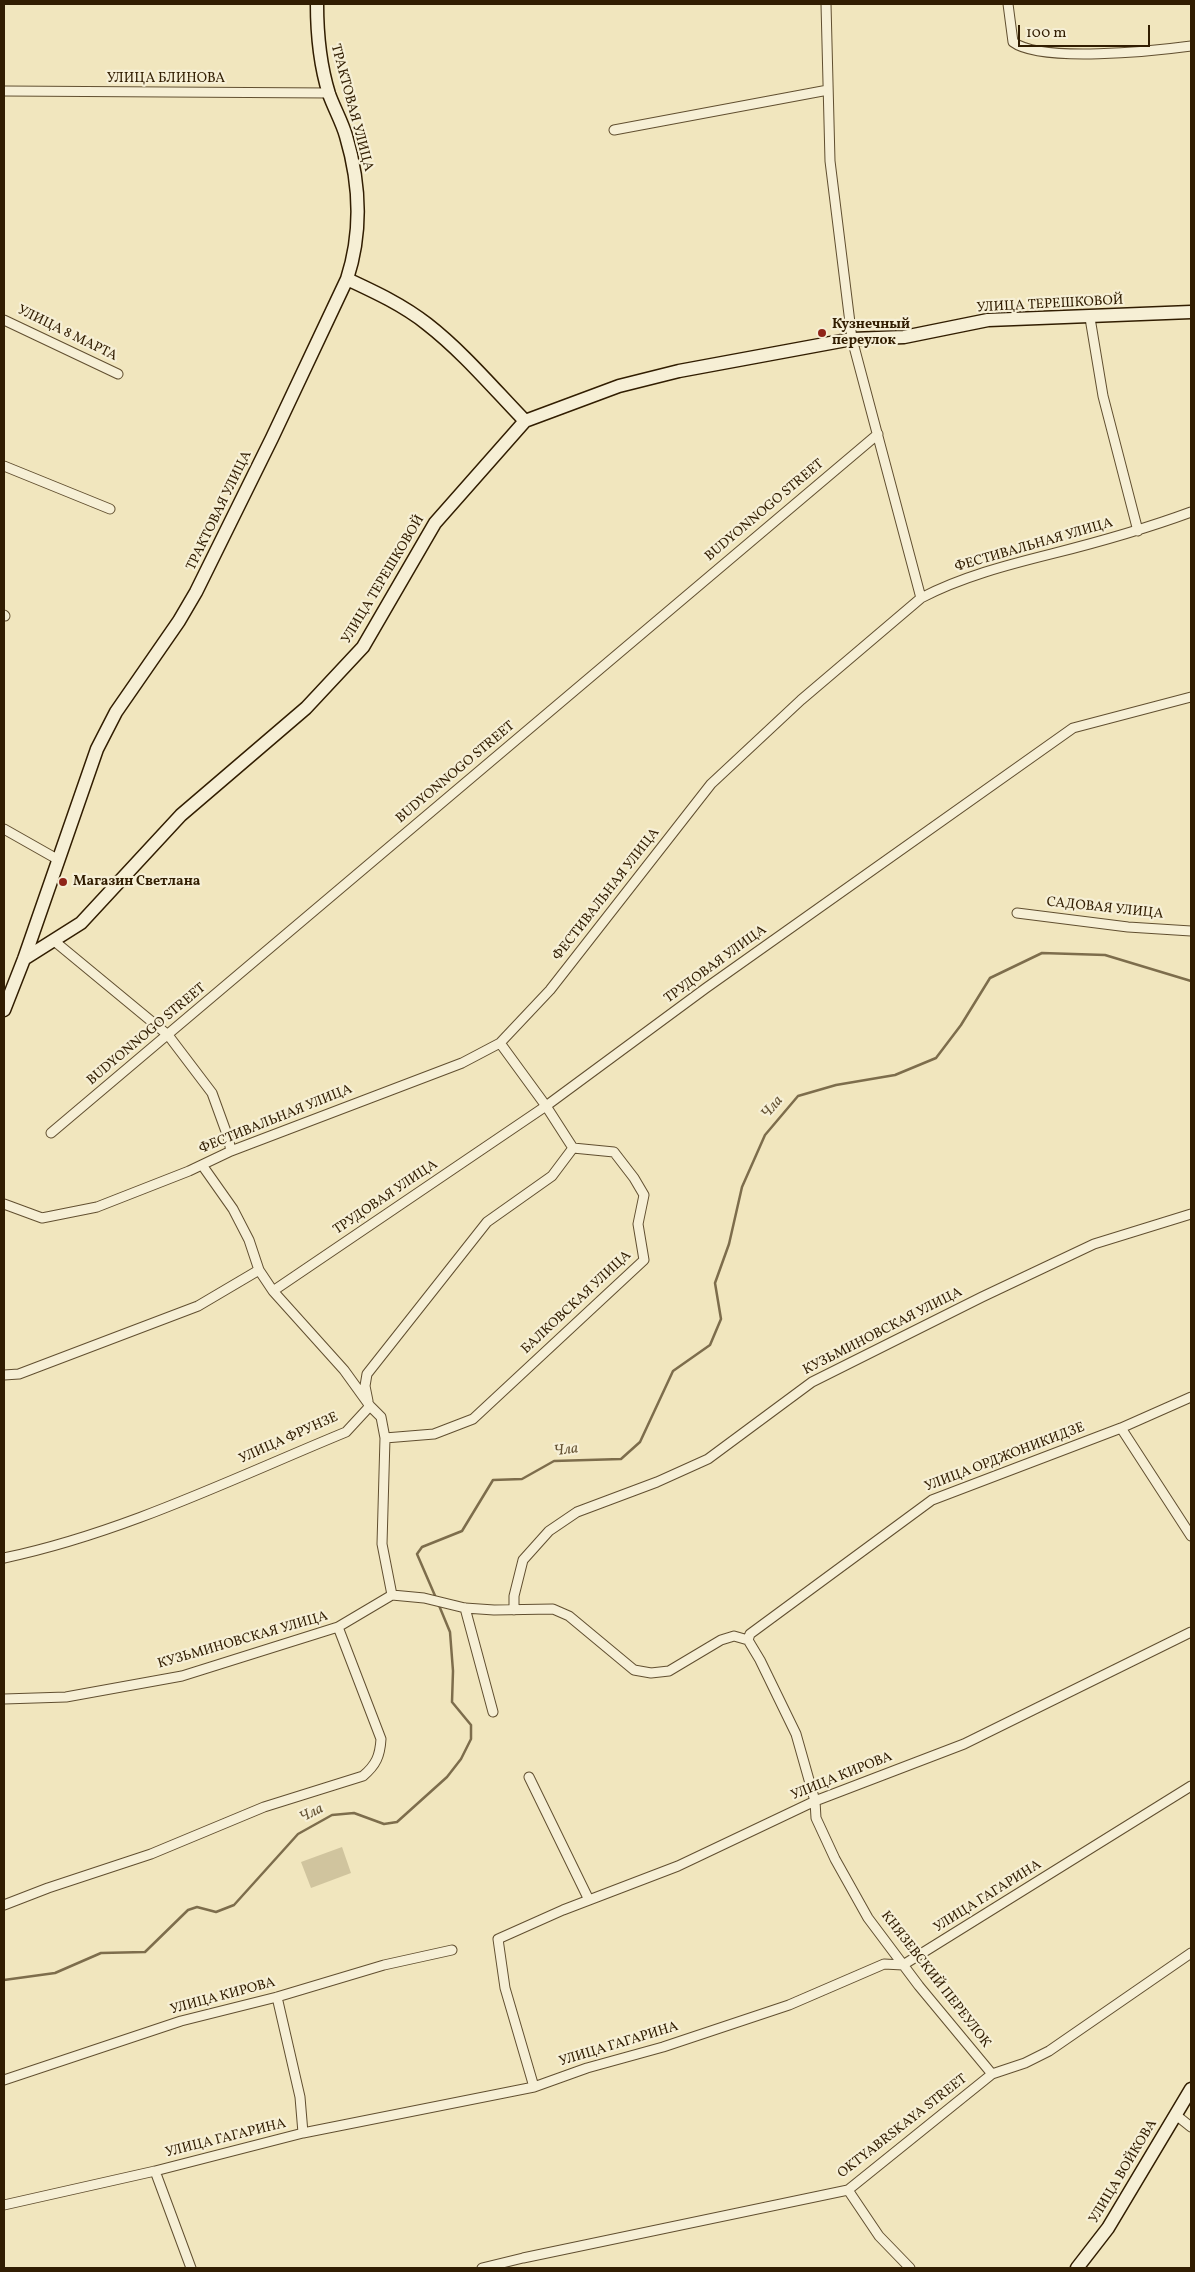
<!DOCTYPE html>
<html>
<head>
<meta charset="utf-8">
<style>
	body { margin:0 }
	#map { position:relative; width:1195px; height:2272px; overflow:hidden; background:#f1e6be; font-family:Vollkorn,serif }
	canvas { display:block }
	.frame { position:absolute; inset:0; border:5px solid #311d01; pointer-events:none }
	.scale { position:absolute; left:1018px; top:25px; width:132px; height:22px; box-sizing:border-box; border:2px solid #311d01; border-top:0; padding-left:6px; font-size:15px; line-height:18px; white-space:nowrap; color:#311d01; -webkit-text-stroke:4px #f6efd5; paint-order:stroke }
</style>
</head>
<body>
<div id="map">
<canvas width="1195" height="2272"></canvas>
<div class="frame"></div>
<div class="scale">100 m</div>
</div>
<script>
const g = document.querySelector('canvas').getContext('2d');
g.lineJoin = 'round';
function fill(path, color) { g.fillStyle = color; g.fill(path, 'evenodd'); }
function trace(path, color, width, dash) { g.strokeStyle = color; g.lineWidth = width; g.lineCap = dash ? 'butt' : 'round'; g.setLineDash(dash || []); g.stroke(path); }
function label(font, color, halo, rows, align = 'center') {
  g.font = font + ' Vollkorn,serif'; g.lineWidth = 4.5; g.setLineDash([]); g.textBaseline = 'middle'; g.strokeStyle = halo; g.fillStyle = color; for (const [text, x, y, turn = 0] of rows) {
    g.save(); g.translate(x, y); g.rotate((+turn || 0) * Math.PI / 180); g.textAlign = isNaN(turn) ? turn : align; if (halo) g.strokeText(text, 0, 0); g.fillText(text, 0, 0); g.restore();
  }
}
fill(new Path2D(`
	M342,1847L351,1873L311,1888L301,1862Z`), '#d0c49e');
trace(new Path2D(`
	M436,1598L417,1554L422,1547L462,1531L493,1480L522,1479L554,1461L621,1459L640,1442L673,1371L710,1345L721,1319L715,1283L729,1244L742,1187L765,1135L798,1096L836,1085L895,1075L936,1058L961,1025L990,978L1042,953L1105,955L1191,981
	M4,1980L55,1973L101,1953L145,1952L188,1910L197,1907L216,1912L234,1905L298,1834L332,1815L354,1813L384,1824L397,1822L447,1777L461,1759L471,1739V1725L452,1702L453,1671L450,1632L438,1603`), '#7d6d4c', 2.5);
const street = new Path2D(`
	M826,4L830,161L852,339L921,598
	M1008,4L1013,42C1041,63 1154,51 1191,46
	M4,91L329,93
	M614,130L828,90
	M1090,318L1103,396L1138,531
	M4,320L118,374
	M4,466L110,509
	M4,615L5,616
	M4,829L57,859
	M1017,913L1128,927L1191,931
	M53,940L168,1035L212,1093L228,1137L231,1151
	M51,1133L878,434
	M202,1165L233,1209L249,1240L259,1270L273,1291L344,1370L370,1406L381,1417L385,1438L382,1544L392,1595
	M4,1204L42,1218L97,1207L189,1171L231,1151L462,1063L500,1043L550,990L711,784L801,700L921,598C961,577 1007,565 1051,554C1099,542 1145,529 1191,512
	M273,1291L546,1106L706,988L1073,728L1191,697
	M4,1375L19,1374L198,1306L259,1270
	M368,1401L365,1386L367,1374L487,1222L552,1176L573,1148
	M1121,1428L1191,1536
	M385,1438L434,1434L473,1419L644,1260L638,1224L644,1195L634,1178L614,1152L573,1148L546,1106L500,1043
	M4,1558C123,1533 234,1478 346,1432L370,1406
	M392,1595L424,1598L465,1608L494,1610L553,1609L569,1616L634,1670L651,1673L669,1671L721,1640L734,1636L748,1640L760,1660L796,1734L815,1801L816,1818L835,1859L868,1918L919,1986L992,2074
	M465,1608L493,1712
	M514,1610V1596L523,1560L549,1531L577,1512L657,1482L708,1459L812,1382L982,1297L1094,1244L1191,1214
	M748,1640L750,1634L932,1500L1121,1428L1191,1397
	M4,1699L66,1697L182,1676L338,1627L392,1595
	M529,1777L589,1900
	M4,1905L48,1888L151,1854L264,1807L363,1776C376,1765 380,1756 381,1739L338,1627
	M277,1997L300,2097L303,2133
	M4,2080L181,2021L277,1997L384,1965L452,1950
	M534,2087L505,1988L498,1939L563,1910L678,1866L815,1801L964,1744L1191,1632
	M1176,2115L1191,2127
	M155,2171L191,2268
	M848,2190L879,2236L910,2268
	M4,2205L155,2171L303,2133L534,2087L587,2068L663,2047L789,2005L884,1964L903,1965L1191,1786
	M482,2268L523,2258L848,2190L992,2074L1025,2063L1049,2051L1191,1953`);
const secondary = new Path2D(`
	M347,279C375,292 403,305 427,324C463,352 494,389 525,421
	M24,959L81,923L181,815L306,708L363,647L435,523L525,421L619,386L679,371L852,339L904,337L988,320L1191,312
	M4,1010L24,959L97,749L116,712L179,621L196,592L272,438L347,279C362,233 360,183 346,136C342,122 334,108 329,94C320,65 317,34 317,4
	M1077,2268L1108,2228L1191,2089`);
trace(street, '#614f30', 11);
trace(secondary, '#311d01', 15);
trace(street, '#f6efd5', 9);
trace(secondary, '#f6efd5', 12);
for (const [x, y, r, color] of [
	[822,333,5,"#8f2418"],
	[63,882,5,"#8f2418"]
]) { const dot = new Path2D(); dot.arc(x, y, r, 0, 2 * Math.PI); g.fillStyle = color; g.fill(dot); trace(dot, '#f6efd5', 2); }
label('14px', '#311d01', '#f6efd5', [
	["УЛИЦА БЛИНОВА",166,79],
	["ТРАКТОВАЯ УЛИЦА",351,108,75],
	["УЛИЦА ТЕРЕШКОВОЙ",1050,305,-3],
	["УЛИЦА 8 МАРТА",67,334,26],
	["ТРАКТОВАЯ УЛИЦА",220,511,-64],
	["BUDYONNOGO STREET",765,511,-40],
	["ФЕСТИВАЛЬНАЯ УЛИЦА",1034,546,-16],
	["УЛИЦА ТЕРЕШКОВОЙ",384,580,-59],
	["BUDYONNOGO STREET",456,773,-40],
	["ФЕСТИВАЛЬНАЯ УЛИЦА",607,895,-52],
	["САДОВАЯ УЛИЦА",1105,909,6],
	["ТРУДОВАЯ УЛИЦА",716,965,-36],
	["BUDYONNOGO STREET",147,1035,-40],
	["ФЕСТИВАЛЬНАЯ УЛИЦА",276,1120,-22],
	["ТРУДОВАЯ УЛИЦА",386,1198,-34],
	["БАЛКОВСКАЯ УЛИЦА",577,1303,-43],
	["КУЗЬМИНОВСКАЯ УЛИЦА",883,1332,-27],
	["УЛИЦА ФРУНЗЕ",289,1439,-24],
	["УЛИЦА ОРДЖОНИКИДЗЕ",1005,1458,-21],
	["КУЗЬМИНОВСКАЯ УЛИЦА",243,1641,-16],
	["УЛИЦА КИРОВА",842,1777,-22],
	["УЛИЦА ГАГАРИНА",988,1897,-32],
	["КНЯЗЕВСКИЙ ПЕРЕУЛОК",935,1980,52],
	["УЛИЦА КИРОВА",223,1997,-15],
	["УЛИЦА ГАГАРИНА",619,2045,-17],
	["OKTYABRSKAYA STREET",903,2127,-38],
	["УЛИЦА ГАГАРИНА",226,2139,-14],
	["УЛИЦА ВОЙКОВА",1124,2172,-59]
]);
label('bold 14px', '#311d01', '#f6efd5', [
	["Кузнечный",832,325],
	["переулок",832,341],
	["Магазин Светлана",73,882]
], 'left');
label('italic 15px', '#645233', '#f6efd5', [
	["Чла",773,1108,-50],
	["Чла",566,1451,-7],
	["Чла",312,1814,-27]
]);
</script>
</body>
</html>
